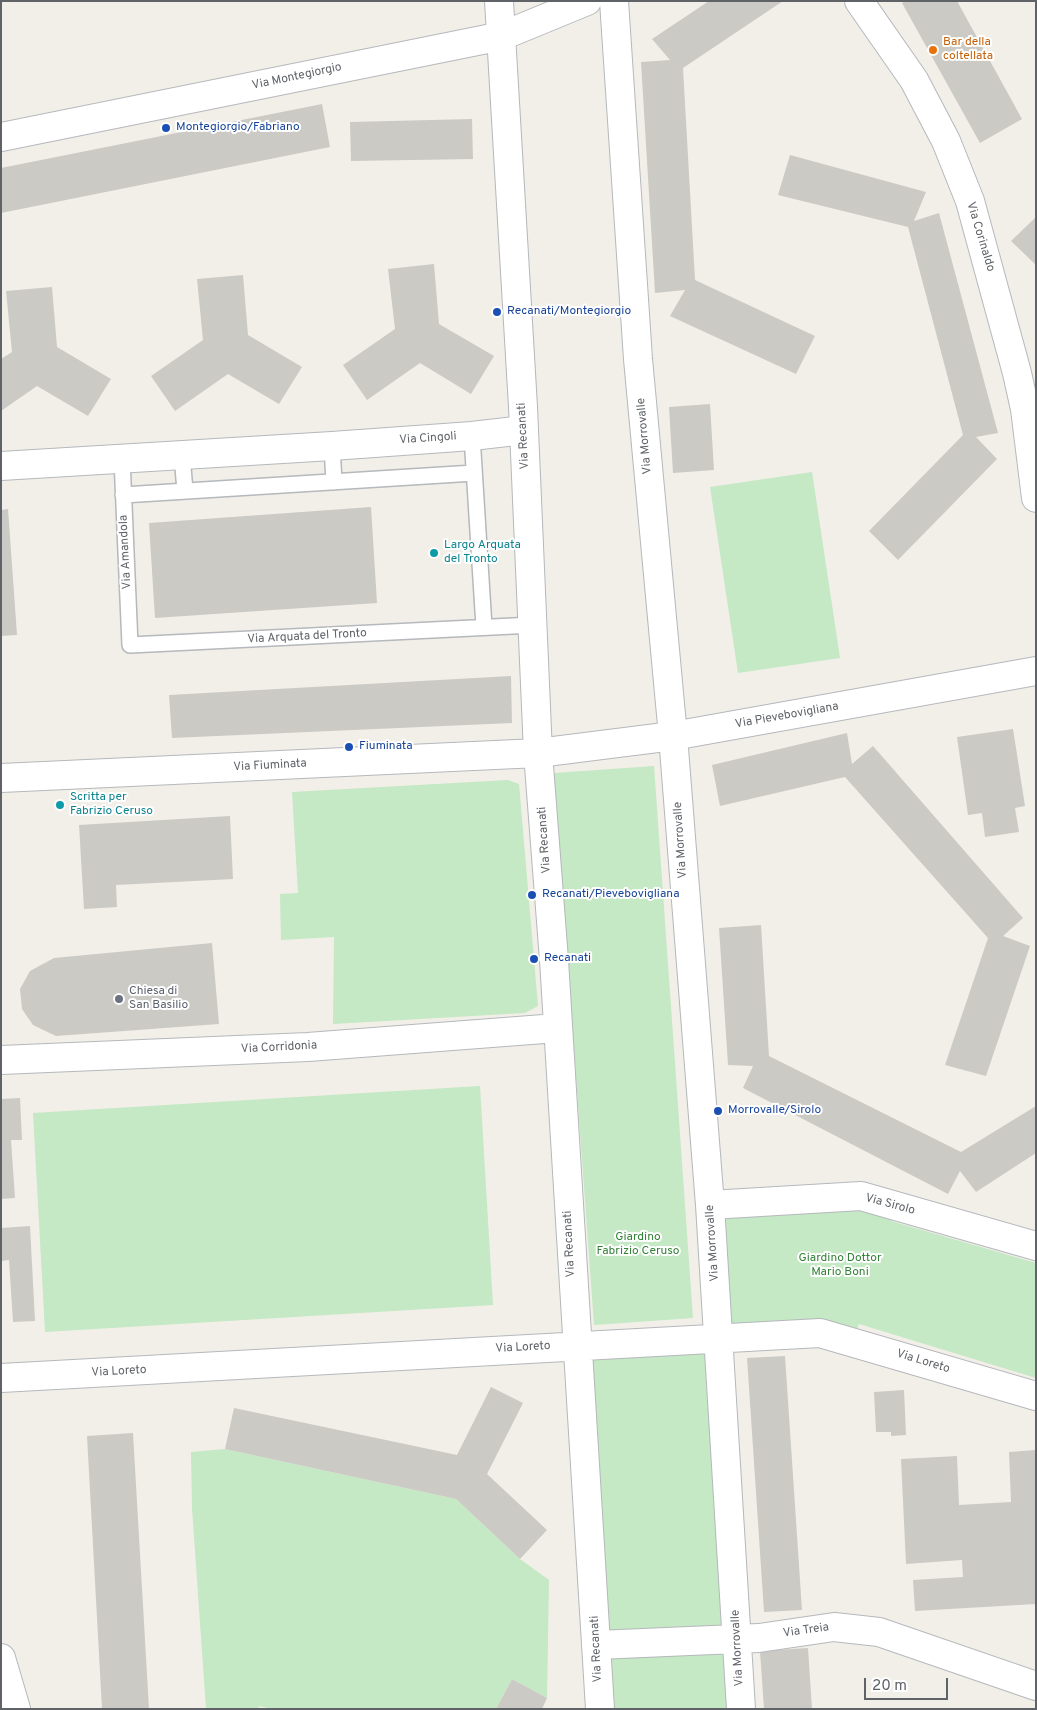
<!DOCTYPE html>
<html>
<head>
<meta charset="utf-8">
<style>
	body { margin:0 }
	#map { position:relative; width:1037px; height:1710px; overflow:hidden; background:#f1efe8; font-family:Overpass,sans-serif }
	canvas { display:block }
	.frame { position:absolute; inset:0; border:2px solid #5f6368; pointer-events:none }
	.scale { position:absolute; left:864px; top:1678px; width:84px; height:22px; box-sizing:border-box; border:2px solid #5f6368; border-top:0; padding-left:6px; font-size:15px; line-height:18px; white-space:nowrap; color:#5f6368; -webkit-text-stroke:4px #fff; paint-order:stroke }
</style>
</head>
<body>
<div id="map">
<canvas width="1037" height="1710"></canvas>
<div class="frame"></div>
<div class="scale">20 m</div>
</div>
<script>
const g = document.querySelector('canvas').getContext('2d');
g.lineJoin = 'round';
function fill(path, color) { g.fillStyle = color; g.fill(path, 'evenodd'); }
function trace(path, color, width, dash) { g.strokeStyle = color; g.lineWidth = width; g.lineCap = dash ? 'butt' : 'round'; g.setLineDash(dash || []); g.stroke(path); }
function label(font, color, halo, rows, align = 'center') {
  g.font = font + ' Overpass,sans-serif'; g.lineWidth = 4; g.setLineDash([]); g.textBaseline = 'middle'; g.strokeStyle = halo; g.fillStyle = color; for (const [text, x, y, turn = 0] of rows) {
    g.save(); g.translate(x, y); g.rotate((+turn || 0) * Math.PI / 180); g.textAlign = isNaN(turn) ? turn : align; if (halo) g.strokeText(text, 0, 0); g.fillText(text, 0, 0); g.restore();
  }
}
fill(new Path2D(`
	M812,472L840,658L738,673L710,487Z
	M654,766L693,1318L594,1325L554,773Z
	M508,780L519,784L538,1006L525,1013L333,1024L334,937L281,940L280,894L298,893L292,792Z
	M480,1086L493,1305L45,1332L33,1113Z
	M858,1203L893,1214L891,1221L1036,1263V1378L859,1324L856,1332L731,1325L725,1217Z
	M718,1337L733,1709H602L577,1357Z
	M225,1449L456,1499L520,1559L549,1580L547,1698L512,1679L496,1709H272L259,1706L258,1709H206L192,1508L191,1452Z`), '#c5e8c5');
fill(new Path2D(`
	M709,1H783L683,68L695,280L815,336L796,374L670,316L685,290L655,293L641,62L670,60L652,39Z
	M905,1H957L1022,119L980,143L902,3Z
	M322,104L330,147L1,213V168Z
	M472,119L473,159L351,161L350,122Z
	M790,155L926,192L914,221L939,213L998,433L976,437L997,459L898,560L869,531L963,435L908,227L778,195Z
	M1036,217V265L1011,241Z
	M434,264L439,324L494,356L471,394L420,363L367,400L343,365L395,329L388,269Z
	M243,275L248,335L302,367L279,404L228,374L175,411L151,376L203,340L197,279Z
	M52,287L57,347L111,379L88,416L37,386L1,411V359L12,352L6,291Z
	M710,404L714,470L673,473L669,407Z
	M371,507L377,603L155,618L149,523Z
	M8,509L17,635L1,636V510Z
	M511,676L512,723L172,738L169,695Z
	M1013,729L1025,806L1015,808L1019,832L985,837L982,813L968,815L957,737Z
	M847,733L852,764L873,746L1023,918L1003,936L1030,946L986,1076L945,1065L988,938L845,777L720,806L712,765Z
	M230,816L233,879L116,885L117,907L84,909L79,825Z
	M761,925L769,1056L961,1152L1036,1106V1153L976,1192L960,1171L948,1194L743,1088L753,1066L728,1065L719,928Z
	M212,943L219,1024L56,1036L33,1025L22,1009L20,989L30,971L54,958Z
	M20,1098L22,1140H11L15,1198L1,1199V1099Z
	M30,1226L35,1321L13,1322L9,1260L1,1261V1228Z
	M785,1356L802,1610L764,1612L747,1358Z
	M491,1387L523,1403L487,1474L547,1530L520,1559L456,1499L225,1449L234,1408L457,1455Z
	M904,1390L906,1435L891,1436V1432H876L874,1392Z
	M133,1433L149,1709H102L87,1436Z
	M1036,1450V1604L915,1611L913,1580L963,1577L962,1560L906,1564L901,1459L957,1456L959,1505L1011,1502L1009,1452Z
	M808,1648L812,1709H764L760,1651Z
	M512,1679L547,1698L542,1709H496Z`), '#cccac5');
const service = new Path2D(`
	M472,436L484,627
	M332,446L334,482
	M182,455L185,491
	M122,459L130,645L533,625
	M123,495L474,473`);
const minor = new Path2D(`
	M499,1L523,407L538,753L554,960L600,1709
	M614,1L638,359L673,736L710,1205L741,1709
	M859,1L914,80L946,141L970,201L1017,373L1025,409L1036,498
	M1,137L502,36L587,1
	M1,466L332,446L472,436L524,430
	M1,778L538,753L673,736L1036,671
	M1,1060L308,1047L557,1028
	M710,1205L861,1196L1036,1246
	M1,1378L820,1333L1036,1396
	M597,1645L759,1638L834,1627L879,1632L1036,1686`);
const tertiary = new Path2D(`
	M1,1658L16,1709`);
trace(service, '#b5b8bc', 18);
trace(minor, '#b5b8bc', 30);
trace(tertiary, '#b5b8bc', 30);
trace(service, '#fff', 15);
trace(minor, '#fff', 28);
trace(tertiary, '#fff', 28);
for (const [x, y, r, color] of [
	[933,50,5,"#e8710a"],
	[166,128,5,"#1a4fb4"],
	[497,312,5,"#1a4fb4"],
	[434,553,5,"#0f9aa8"],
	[349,747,5,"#1a4fb4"],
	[60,805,5,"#0f9aa8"],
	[532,895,5,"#1a4fb4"],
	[534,959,5,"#1a4fb4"],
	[119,999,5,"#6b7280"],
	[718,1111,5,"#1a4fb4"]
]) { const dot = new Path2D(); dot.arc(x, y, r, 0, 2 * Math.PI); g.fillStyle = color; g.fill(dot); trace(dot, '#fff', 2); }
label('12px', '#c56008', '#fff', [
	["Bar della",943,43],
	["coltellata",943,57]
], 'left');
label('12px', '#5f6368', '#fff', [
	["Via Montegiorgio",297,77,-12],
	["Via Corinaldo",980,237,73],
	["Via Recanati",524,436,-93],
	["Via Morrovalle",645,436,-95],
	["Via Cingoli",428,439,-4],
	["Via Amandola",126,552,-93],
	["Via Arquata del Tronto",307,637,-3],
	["Via Pievebovigliana",787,716,-10],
	["Via Fiuminata",270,766,-3],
	["Via Recanati",545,840,-94],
	["Via Morrovalle",681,840,-94],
	["Via Corridonia",279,1048,-3],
	["Via Sirolo",890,1205,15],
	["Via Morrovalle",713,1243,-94],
	["Via Recanati",570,1244,-93],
	["Via Loreto",523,1348,-3],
	["Via Loreto",923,1362,17],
	["Via Loreto",119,1372,-3],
	["Via Treia",806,1631,-8],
	["Via Morrovalle",738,1648,-93],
	["Via Recanati",597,1649,-93]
]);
label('12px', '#164399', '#fff', [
	["Montegiorgio/Fabriano",176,128],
	["Recanati/Montegiorgio",507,312],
	["Fiuminata",359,747],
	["Recanati/Pievebovigliana",542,895],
	["Recanati",544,959],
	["Morrovalle/Sirolo",728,1111]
], 'left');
label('12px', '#0d838f', '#fff', [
	["Largo Arquata",444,546],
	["del Tronto",444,560],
	["Scritta per",70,798],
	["Fabrizio Ceruso",70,812]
], 'left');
label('12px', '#5b616d', '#fff', [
	["Chiesa di",129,992],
	["San Basilio",129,1006]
], 'left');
label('12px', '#348238', '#fff', [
	["Giardino",638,1238],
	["Fabrizio Ceruso",638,1252],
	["Giardino Dottor",840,1259],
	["Mario Boni",840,1273]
]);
</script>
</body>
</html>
